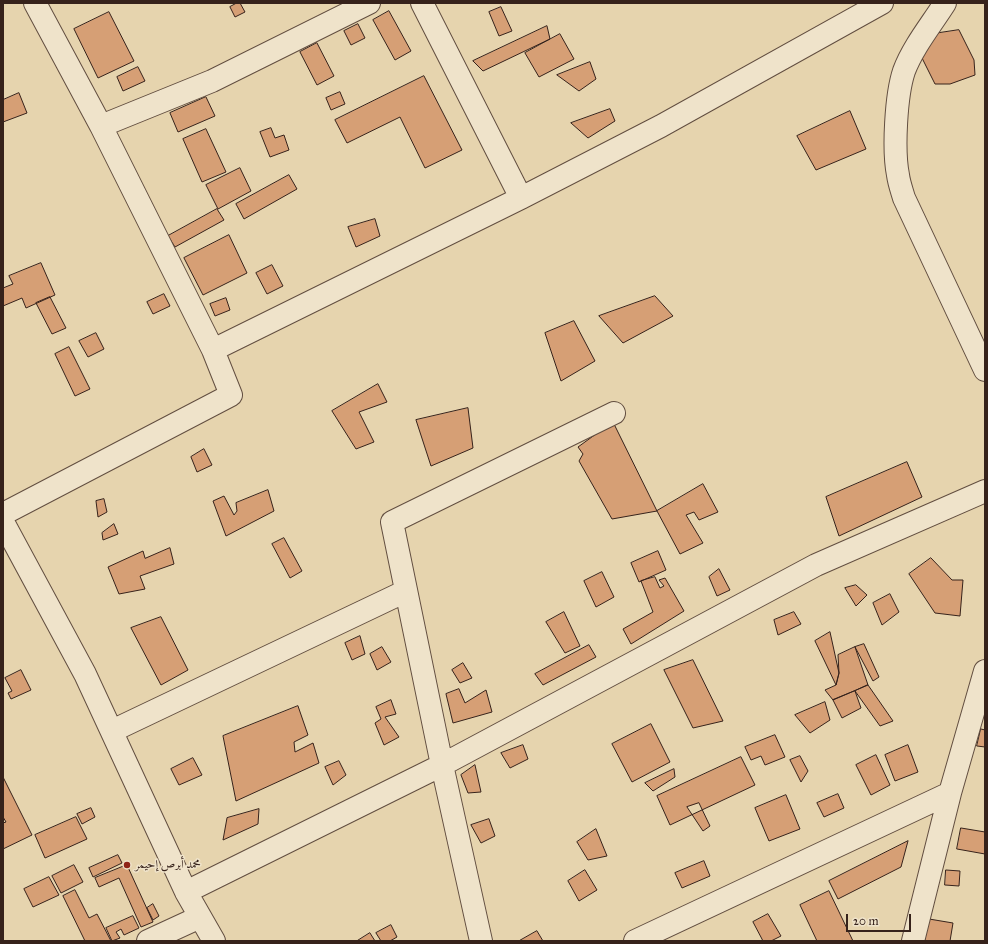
<!DOCTYPE html>
<html>
<head>
<meta charset="utf-8">
<style>
	body { margin:0 }
	#map { position:relative; width:988px; height:944px; overflow:hidden; background:#e6d4ae; font-family:"IM FELL Great Primer",serif }
	canvas { display:block }
	.frame { position:absolute; inset:0; border:4px solid #36221b; pointer-events:none }
	.scale { position:absolute; left:846px; top:914px; width:65px; height:18px; box-sizing:border-box; border:2px solid #36221b; border-top:0; padding-left:5px; font-size:12px; line-height:14px; white-space:nowrap; color:#36221b; -webkit-text-stroke:3px #efe3ca; paint-order:stroke }
</style>
</head>
<body>
<div id="map">
<canvas width="988" height="944"></canvas>
<div class="frame"></div>
<div class="scale">20 m</div>
</div>
<script>
const g = document.querySelector('canvas').getContext('2d');
g.lineJoin = 'round';
function fill(path, color) { g.fillStyle = color; g.fill(path, 'evenodd'); }
function trace(path, color, width, dash) { g.strokeStyle = color; g.lineWidth = width; g.lineCap = dash ? 'butt' : 'round'; g.setLineDash(dash || []); g.stroke(path); }
function label(font, color, halo, rows, align = 'center') {
  g.font = font + ' "IM FELL Great Primer",Amiri,serif'; g.lineWidth = 3; g.setLineDash([]); g.textBaseline = 'middle'; g.strokeStyle = halo; g.fillStyle = color; for (const [text, x, y, turn = 0] of rows) {
    g.save(); g.translate(x, y); g.rotate((+turn || 0) * Math.PI / 180); g.textAlign = isNaN(turn) ? turn : align; if (halo) g.strokeText(text, 0, 0); g.fillText(text, 0, 0); g.restore();
  }
}
const building = new Path2D(`
	M237,3H240L245,12L235,17L230,7Z
	M501,7L512,31L499,36L489,12Z
	M389,11L411,51L395,60L373,20Z
	M109,12L134,61L98,78L74,29Z
	M358,24L365,38L351,45L344,31Z
	M547,26L550,39L483,71L473,61Z
	M959,30L974,60L975,75L950,84H935L919,52L932,34Z
	M560,34L574,59L539,77L525,53Z
	M317,43L334,76L317,85L300,52Z
	M590,62L596,79L579,91L557,75Z
	M138,67L145,81L123,91L117,77Z
	M424,76L462,150L425,168L400,117L347,143L335,120Z
	M340,92L345,104L331,110L326,98Z
	M19,93L27,113L3,122V100Z
	M206,97L215,116L178,132L170,113Z
	M610,109L615,121L588,138L571,123Z
	M850,111L866,149L816,170L797,136Z
	M271,128L275,138L284,135L289,150L270,157L260,132Z
	M206,129L226,172L202,182L183,139Z
	M240,168L251,191L218,209L206,185Z
	M289,175L297,189L244,219L236,204Z
	M217,209L224,220L175,247L168,236Z
	M375,219L380,236L356,247L348,227Z
	M229,235L247,273L203,295L184,258Z
	M41,263L55,295L26,308L22,298L3,306V288L13,284L9,276Z
	M272,265L283,286L267,294L256,273Z
	M164,294L170,306L153,314L147,302Z
	M655,296L673,316L623,343L599,316Z
	M50,297L66,328L52,334L36,303Z
	M226,298L230,310L215,316L210,304Z
	M574,321L595,361L561,381L545,333Z
	M96,333L104,349L88,357L79,341Z
	M69,347L90,389L75,396L55,354Z
	M378,384L387,402L359,412L374,442L356,449L332,411Z
	M468,408L473,448L431,466L416,420Z
	M614,424L657,511L612,519L579,461L583,454L578,447L596,434Z
	M204,449L212,465L197,472L191,457Z
	M907,462L922,497L839,536L826,497Z
	M703,484L718,512L699,520L694,512L686,515L703,543L680,554L657,511Z
	M268,490L274,511L226,536L213,501L224,496L234,515L237,511L236,503Z
	M104,499L107,512L98,517L96,501Z
	M114,524L118,534L103,540L102,533Z
	M284,538L302,571L290,578L272,544Z
	M170,548L174,564L140,576L145,589L119,594L108,567L143,551L145,558Z
	M658,551L666,570L639,582L631,563Z
	M931,558L952,580H963L960,616L935,613L909,574Z
	M719,569L730,590L717,596L709,577Z
	M602,572L614,597L596,607L584,581Z
	M655,577L660,588L664,586L659,580L665,578L684,611L631,644L623,629L653,612L641,581Z
	M856,585L867,595L856,606L845,588Z
	M890,594L899,612L882,625L873,603Z
	M564,612L580,646L565,653L546,622Z
	M794,612L801,624L778,635L774,620Z
	M161,617L188,670L161,685L131,628Z
	M830,632L839,673L836,685L815,641Z
	M360,636L365,654L352,660L345,643Z
	M864,644L879,677L873,681L855,647Z
	M589,645L596,657L543,685L535,674Z
	M382,647L391,662L377,670L370,654Z
	M855,647L868,685L833,700L825,690L836,685L839,673L838,655Z
	M693,660L723,721L693,728L664,670Z
	M463,663L472,678L460,683L452,670Z
	M21,670L31,690L11,699L8,693L12,691L5,678Z
	M868,685L893,721L880,726L855,691Z
	M459,689L465,703L486,690L492,712L453,723L446,694Z
	M855,691L861,708L842,718L833,700Z
	M391,700L396,714L385,717L399,737L384,745L375,723L381,719L376,707Z
	M825,702L830,720L810,733L795,715Z
	M298,706L308,735L294,742L295,752L313,743L319,763L236,801L223,736Z
	M651,724L670,762L632,782L612,744Z
	M981,729L985,730V747L977,746Z
	M775,735L785,757L765,765L761,756L751,760L745,747Z
	M523,745L528,759L510,768L501,753Z
	M908,745L918,772L895,781L885,755Z
	M876,755L890,785L871,795L856,765Z
	M800,756L808,771L801,782L790,760Z
	M741,757L755,785L670,825L657,796Z
	M193,758L202,775L179,785L171,769Z
	M339,761L346,775L333,785L325,767Z
	M475,765L481,792L468,793L461,775Z
	M674,769L675,777L653,791L645,783Z
	M3,777L32,835L3,849V823L6,822L3,817Z
	M838,794L844,808L824,817L817,803Z
	M786,795L800,829L769,841L755,808Z
	M699,803L710,826L703,831L687,807Z
	M91,808L95,817L82,824L77,814Z
	M259,809L258,824L223,840L227,818Z
	M76,817L87,839L45,858L35,835Z
	M489,819L495,836L481,843L471,825Z
	M961,828L985,832V854L957,849Z
	M596,829L607,856L588,860L577,842Z
	M908,841L901,867L838,899L829,881Z
	M118,855L122,863L93,877L89,868Z
	M704,861L710,876L682,888L675,873Z
	M74,865L83,882L61,893L52,876Z
	M127,865L153,922L141,927L119,878L99,887L95,878Z
	M585,870L597,890L579,901L568,881Z
	M946,870L960,871L959,886L945,885Z
	M49,877L59,895L33,907L24,889Z
	M75,890L89,918L97,914L111,941H85L63,896Z
	M829,891L853,941H817L800,905Z
	M153,904L159,916L153,920L147,908Z
	M768,914L781,936L771,941H763L753,922Z
	M133,916L139,928L124,935L121,929L116,932L120,938L112,941L106,928Z
	M929,919L953,923L950,941H925Z
	M391,925L397,937L390,941H381L376,933Z
	M537,931L543,941H519Z
	M370,933L375,941H357Z`);
fill(building, '#d69f75');
trace(building, '#36221b', 1);
const minor = new Path2D(`
	M422,3L521,198
	M945,3C931,25 913,47 904,71C896,95 893,150 898,175C899,183 902,191 904,198L985,370
	M101,126L212,81L369,3
	M213,350L521,198L661,126L882,3
	M3,514L231,395L213,350L101,126L35,3
	M3,522L85,674L186,892L214,941
	M112,731L406,591
	M186,892L442,765L816,565L985,491
	M148,941L200,917
	M481,941L442,765L392,522L614,413
	M635,941L950,793
	M913,941L950,793L985,671`);
trace(minor, '#624e40', 24);
trace(minor, '#efe3ca', 22);
for (const [x, y, r, color] of [
	[127,865,4,"#8f2418"]
]) { const dot = new Path2D(); dot.arc(x, y, r, 0, 2 * Math.PI); g.fillStyle = color; g.fill(dot); trace(dot, '#efe3ca', 1.5); }
label('12px', '#36221b', '#efe3ca', [
	["محمد أبرص إحيمر",135,865]
], 'left');
</script>
</body>
</html>
